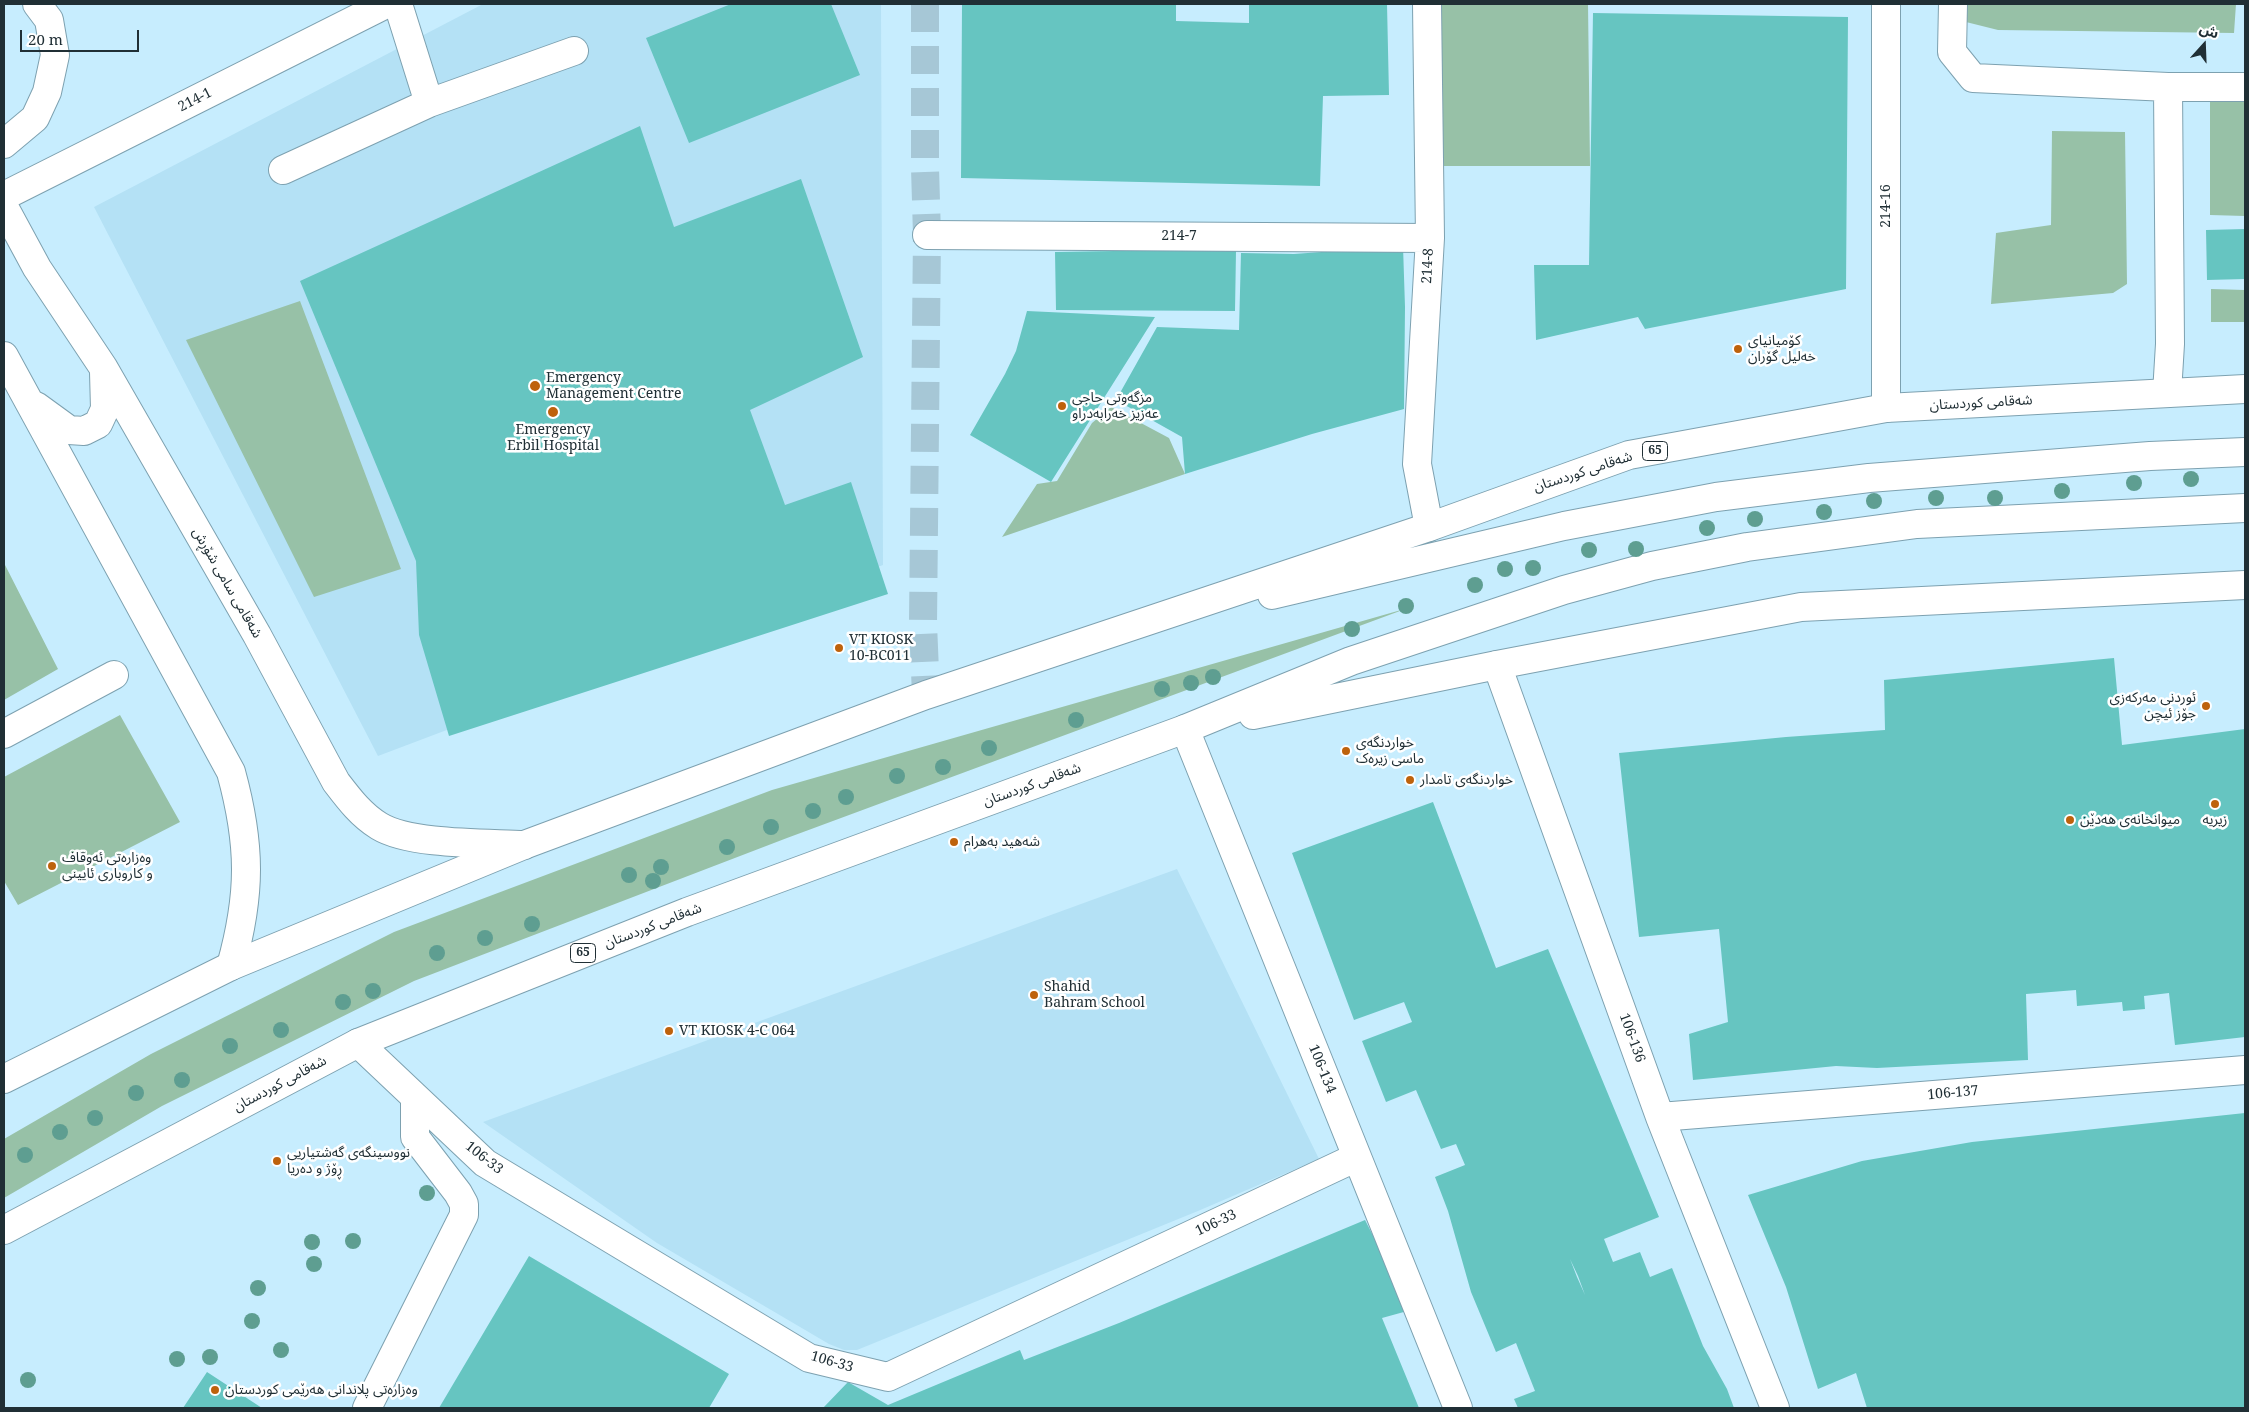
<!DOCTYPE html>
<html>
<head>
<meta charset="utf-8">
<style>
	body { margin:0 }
	#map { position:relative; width:2249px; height:1412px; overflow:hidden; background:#c7edfe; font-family:"Noto Serif","Noto Sans Arabic",serif }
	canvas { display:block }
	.frame { position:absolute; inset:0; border:5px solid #202f35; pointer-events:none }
	.north { position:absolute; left:2179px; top:20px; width:50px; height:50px; -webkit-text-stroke:4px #fff; paint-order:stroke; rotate:20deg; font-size:14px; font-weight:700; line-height:20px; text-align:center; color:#202f35 }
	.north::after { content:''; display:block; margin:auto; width:18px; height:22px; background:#202f35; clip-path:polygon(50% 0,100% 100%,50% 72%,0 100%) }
	.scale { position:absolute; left:20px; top:30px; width:119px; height:22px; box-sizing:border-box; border:2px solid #202f35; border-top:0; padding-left:6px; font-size:15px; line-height:18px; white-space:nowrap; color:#202f35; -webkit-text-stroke:4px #fff; paint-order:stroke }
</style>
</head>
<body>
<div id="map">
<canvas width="2249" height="1412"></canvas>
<div class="frame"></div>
<div class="north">ش</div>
<div class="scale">20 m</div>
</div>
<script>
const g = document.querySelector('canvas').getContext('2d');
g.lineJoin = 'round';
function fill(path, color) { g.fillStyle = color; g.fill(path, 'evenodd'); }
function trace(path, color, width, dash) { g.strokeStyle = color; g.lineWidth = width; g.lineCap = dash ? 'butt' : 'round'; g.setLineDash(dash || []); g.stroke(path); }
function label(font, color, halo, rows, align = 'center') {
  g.font = font + ' "Noto Serif","Noto Sans Arabic",serif'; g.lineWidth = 5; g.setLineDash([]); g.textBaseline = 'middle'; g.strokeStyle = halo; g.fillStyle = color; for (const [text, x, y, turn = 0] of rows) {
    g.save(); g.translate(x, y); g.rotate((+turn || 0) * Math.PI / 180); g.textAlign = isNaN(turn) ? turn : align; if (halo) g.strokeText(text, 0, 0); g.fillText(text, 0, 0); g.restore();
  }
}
fill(new Path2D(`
	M483,4H881L883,565L378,756L94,207Z
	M1177,869L1319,1159L1198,1211L857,1350H844L829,1344L657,1243L483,1122Z`), '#b4e1f5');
fill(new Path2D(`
	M1437,4H1588L1590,166H1439Z
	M1966,4H2236L2234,33L1998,30L1966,22Z
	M2210,102H2245V216L2210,215Z
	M2052,131L2125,132L2127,284L2113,293L1991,304L1996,233L2051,225Z
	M2211,289L2245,290V322H2211Z
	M300,301L401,569L314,597L186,340Z
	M1111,407L1169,438L1185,474L1002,537L1037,484L1057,481L1092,423Z
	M4,563L58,669L4,700Z
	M1408,608L787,838L414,981L162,1106L4,1198V1139L151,1054L394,932L772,790Z
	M120,715L180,822L18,905L4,881V777Z`), '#97c1a7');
fill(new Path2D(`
	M731,4H831L860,75L689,143L646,38Z
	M962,4H1176V21L1249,23V4H1387L1389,95L1323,96L1320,186L961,178Z
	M1593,13L1848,17L1846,289L1645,329L1638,317L1536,340L1534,265H1589Z
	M640,126L674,227L801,179L863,357L750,410L785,505L851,482L888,594L449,736L419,635L416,561L300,281Z
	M2245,229V279L2207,280L2206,230Z
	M1403,246L1405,307L1404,409L1312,434L1185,474L1182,437L1116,400L1157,327L1239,330L1241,253L1294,254Z
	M1172,250L1236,251L1235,311L1056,310L1055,252Z
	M1027,311L1155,317L1051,482L970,435L1005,374L1016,351Z
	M2114,658L2122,745L2245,729V1037L2175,1045L2169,993L2144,996L2145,1009L2123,1011L2122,1002L2077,1006L2076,990L2026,994L2028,1060L1877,1068L1836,1066L1693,1080L1689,1034L1728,1022L1719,929L1639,937L1619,753L1786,737L1885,730L1884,680Z
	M1433,802L1496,968L1548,949L1659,1217L1604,1239L1613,1262L1640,1252L1650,1277L1672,1268L1703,1346L1727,1389L1734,1408H1518L1514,1399L1535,1391L1516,1343L1496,1352L1471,1292L1448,1211L1435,1177L1465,1165L1456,1144L1441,1149L1416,1090L1386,1102L1362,1041L1412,1022L1404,1002L1354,1020L1292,853ZM1570,1259L1578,1276L1585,1295L1577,1277Z
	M2245,1113V1408H1867L1856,1373L1818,1389L1786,1287L1748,1195L1862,1161L1972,1142Z
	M1365,1220L1411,1310L1382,1318L1419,1408H823L848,1382L888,1405L1020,1350L1024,1360L1119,1323Z
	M529,1256L729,1374L709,1408H439Z
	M207,1372L262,1408H183Z`), '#66c5c1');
trace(new Path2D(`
	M925,4V168L927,235L923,624L926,695`), '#a6c7d6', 28, [28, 14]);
const minor = new Path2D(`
	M398,4L429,103
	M1427,4L1430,238L1417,464L1429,527
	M1953,4L1952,52L1973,78L2168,87H2245
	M4,144L35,118L47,92L55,55L49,20L37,4
	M283,170L429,103L574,51
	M4,196L386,4
	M927,235L1430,238
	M2167,393L2170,344L2168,87
	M1886,408V4
	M1497,665L1660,1117L1775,1408
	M1185,729L1458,1408
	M4,734L114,675
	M358,1043L485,1163L809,1358L888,1377L1357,1157
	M1660,1117L2245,1070
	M367,1408L464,1215V1204L458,1193L415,1137V1098`);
const major = new Path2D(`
	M4,207L37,268L103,367L257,635L336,782C349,799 361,815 379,826C410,845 486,843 524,845
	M4,356L231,772C251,845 251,894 231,966
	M36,406L69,430L84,431L98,424L105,409L104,372`);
const highway = new Path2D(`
	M1272,595L1564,526L1716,497L1869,478L2150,456L2245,452
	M1253,715L1497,665L1801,607L2245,585
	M4,1079L231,966L524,845L926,695L1429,527L1629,455L1886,408L2245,389
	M4,1230L358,1043L687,912L1185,729L1351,661L1564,590L1652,566L1747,547L1917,524L2245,508`);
trace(minor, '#7da1b0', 30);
trace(major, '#7da1b0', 30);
trace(highway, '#7da1b0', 30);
trace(minor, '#fff', 28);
trace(major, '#fff', 28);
trace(highway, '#fff', 28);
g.fillStyle = '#5e9e91';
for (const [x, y] of [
	[2191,479],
	[2134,483],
	[2062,491],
	[1936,498],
	[1995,498],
	[1874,501],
	[1824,512],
	[1755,519],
	[1707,528],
	[1636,549],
	[1589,550],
	[1533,568],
	[1505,569],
	[1475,585],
	[1406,606],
	[1352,629],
	[1213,677],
	[1191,683],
	[1162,689],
	[1076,720],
	[989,748],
	[943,767],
	[897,776],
	[846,797],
	[813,811],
	[771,827],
	[727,847],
	[661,867],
	[629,875],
	[653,881],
	[532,924],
	[485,938],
	[437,953],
	[373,991],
	[343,1002],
	[281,1030],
	[230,1046],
	[182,1080],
	[136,1093],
	[95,1118],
	[60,1132],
	[25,1155],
	[427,1193],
	[353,1241],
	[312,1242],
	[314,1264],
	[258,1288],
	[252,1321],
	[281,1350],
	[210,1357],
	[177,1359],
	[28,1380]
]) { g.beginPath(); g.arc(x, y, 8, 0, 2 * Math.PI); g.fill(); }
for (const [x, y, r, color] of [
	[1738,349,5,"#be620c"],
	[535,386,6,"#be620c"],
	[1062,406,5,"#be620c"],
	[553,412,6,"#be620c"],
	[839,648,5,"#be620c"],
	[2206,706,5,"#be620c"],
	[1346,751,5,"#be620c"],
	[1410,780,5,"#be620c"],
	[2215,804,5,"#be620c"],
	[2070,820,5,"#be620c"],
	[954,842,5,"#be620c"],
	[52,866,5,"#be620c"],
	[1034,995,5,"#be620c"],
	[669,1031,5,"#be620c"],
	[277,1161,5,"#be620c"],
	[215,1390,5,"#be620c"]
]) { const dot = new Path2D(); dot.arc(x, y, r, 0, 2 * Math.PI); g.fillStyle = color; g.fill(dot); trace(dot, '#fff', 2); }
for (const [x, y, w] of [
	[1655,451,25],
	[583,953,25]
]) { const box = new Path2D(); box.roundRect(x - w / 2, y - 9.5, w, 19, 4); g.fillStyle = '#fff'; g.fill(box); trace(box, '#202f35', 1); }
label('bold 12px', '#202f35', null, [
	["65",1655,451],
	["65",583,953]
]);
label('14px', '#202f35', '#fff', [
	["214-1",195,100,-27],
	["214-16",1886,206,-90],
	["214-7",1179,236],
	["214-8",1428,266,-87],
	["شەقامی کوردستان",1981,403,-3],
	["شەقامی کوردستان",1583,472,-18],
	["شەقامی سامی شۆڕش",227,583,60],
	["شەقامی کوردستان",1032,785,-20],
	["شەقامی کوردستان",653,926,-21],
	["106-136",1632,1038,70],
	["106-134",1322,1069,68],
	["شەقامی کوردستان",280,1084,-28],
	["106-137",1953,1093,-5],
	["106-33",484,1158,38],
	["106-33",1216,1223,-25],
	["106-33",832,1362,16]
]);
label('14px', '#202f35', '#fff', [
	["کۆمپانیای",1748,341],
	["خەلیل گۆران",1748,357],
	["Emergency",546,378],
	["Management Centre",546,394],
	["مزگەوتی حاجی",1072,398],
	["عەزیز خەرابەدراو",1072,414],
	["Emergency",553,430,"center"],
	["Erbil Hospital",553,446,"center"],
	["VT KIOSK",849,640],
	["10-BC011",849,656],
	["ئوردنی مەرکەزی",2196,698,"right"],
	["جۆز ئیچن",2196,714,"right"],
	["خواردنگەی",1356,743],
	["ماسی زیرەک",1356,759],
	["خواردنگەی تامدار",1420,780],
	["میوانخانەی هەدێن",2080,820],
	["زیریە",2215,820,"center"],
	["شەهید بەهرام",964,842],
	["وەزارەتی ئەوقاف",62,858],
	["و کاروباری ئایینی",62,874],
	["Shahid",1044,987],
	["Bahram School",1044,1003],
	["VT KIOSK 4-C 064",679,1031],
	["نووسینگەی گەشتیاریی",287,1153],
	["ڕۆژ و دەریا",287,1169],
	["وەزارەتی پلاندانی هەرێمی کوردستان",225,1390]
], 'left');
</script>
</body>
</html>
